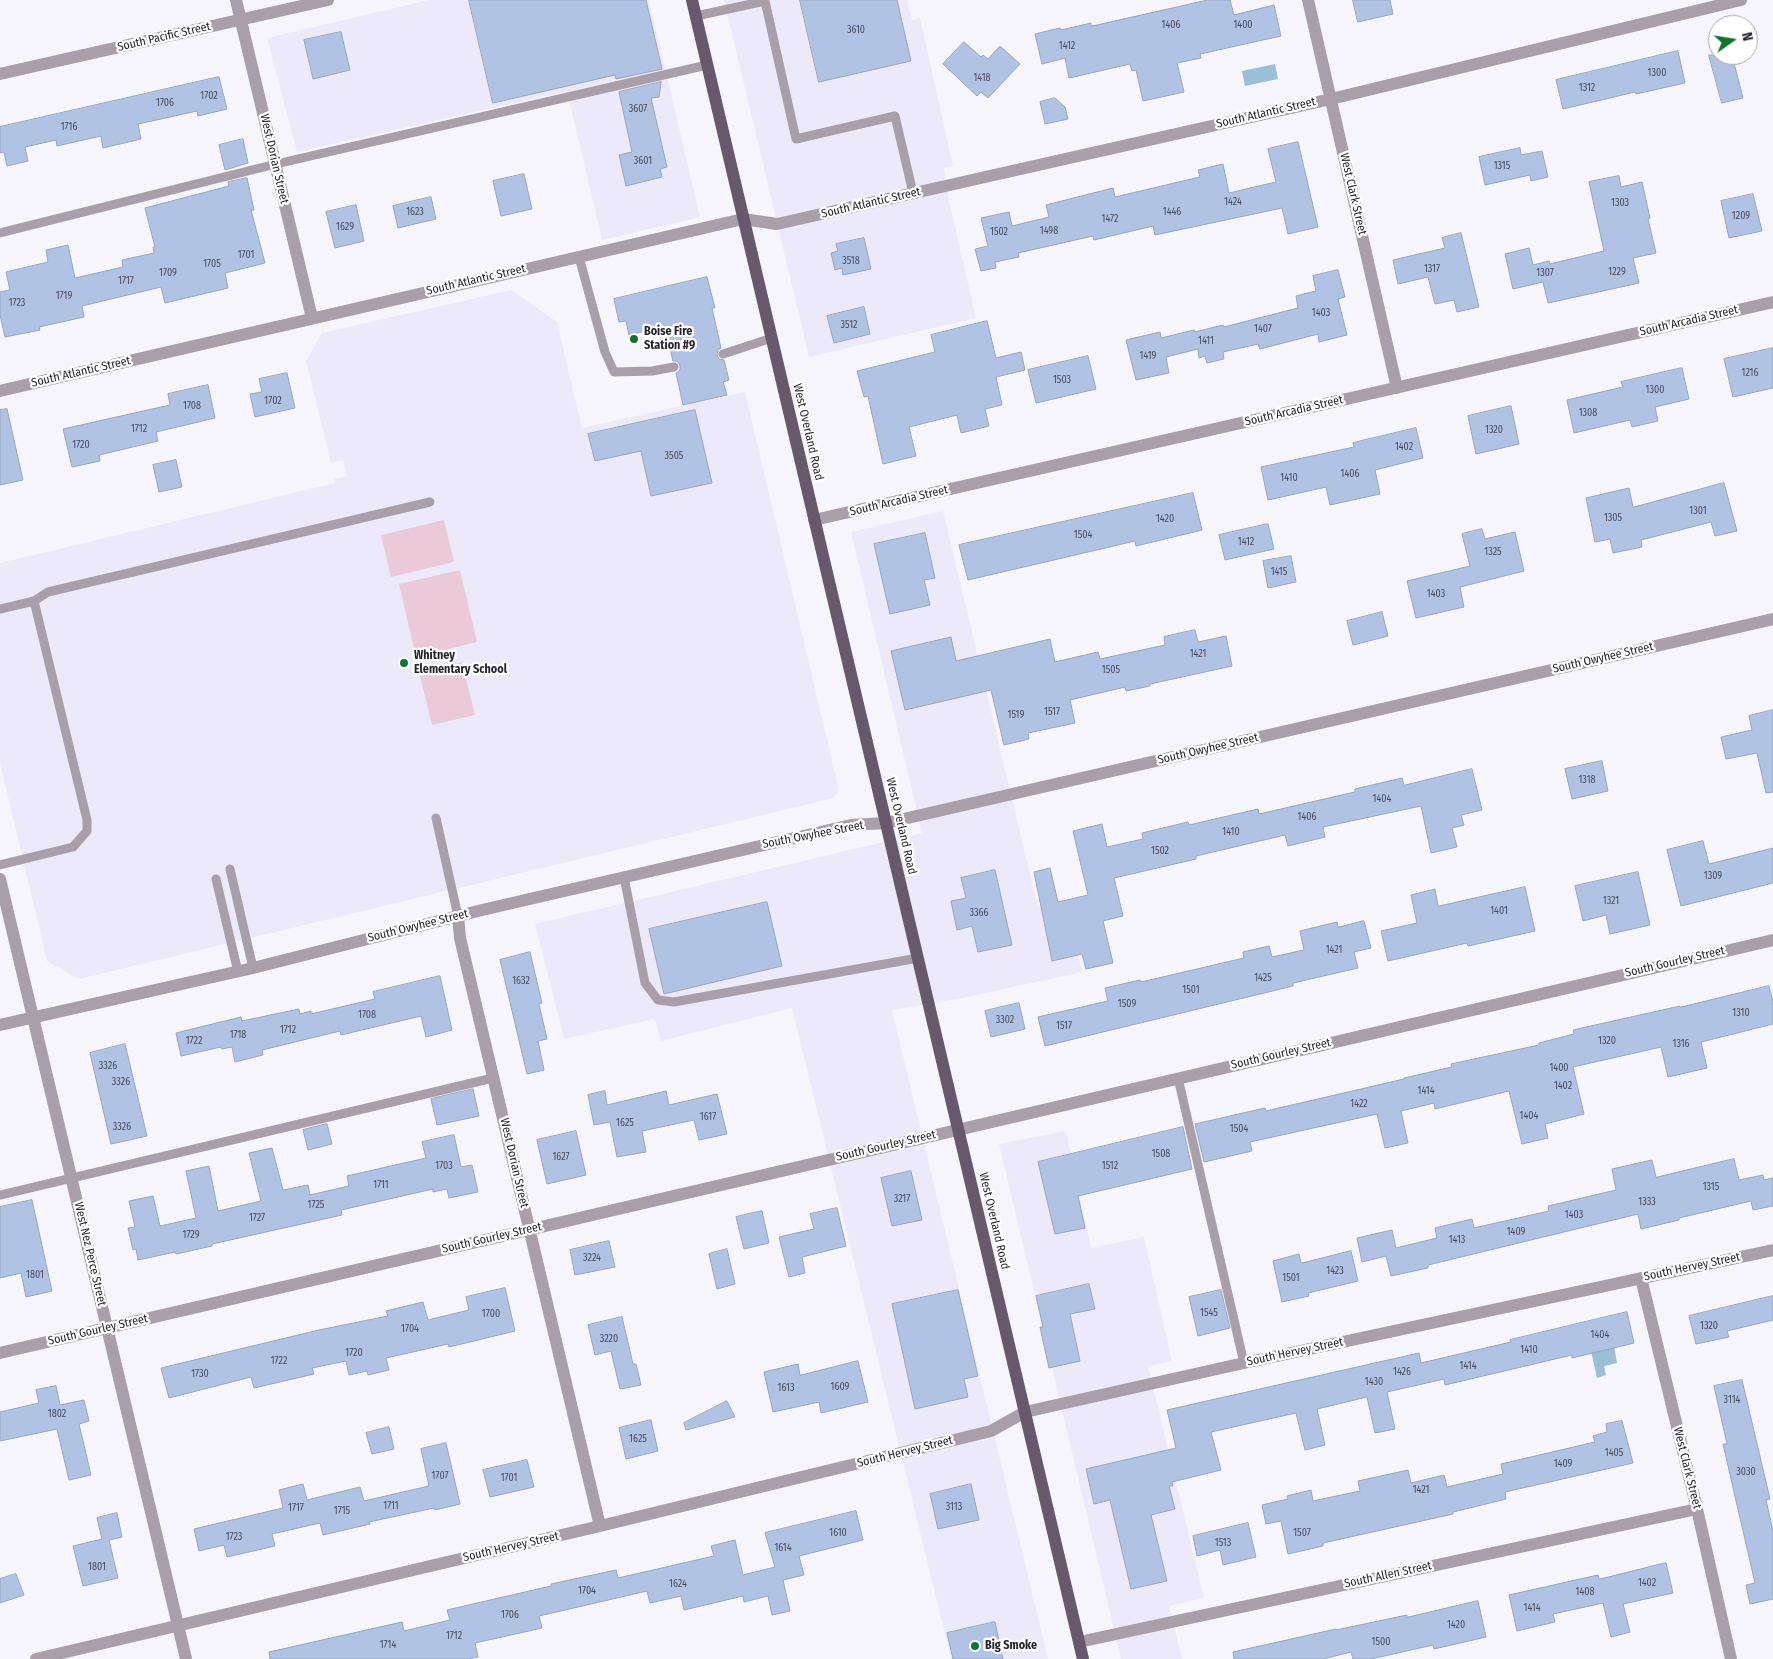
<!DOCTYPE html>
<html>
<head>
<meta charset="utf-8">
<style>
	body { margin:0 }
	#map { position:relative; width:1773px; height:1659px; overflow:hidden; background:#f6f5fb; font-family:"Fira Sans Condensed",sans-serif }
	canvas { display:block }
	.north { position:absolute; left:1708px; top:15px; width:50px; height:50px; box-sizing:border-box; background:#fff; border:1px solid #a9a8ad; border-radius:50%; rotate:77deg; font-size:14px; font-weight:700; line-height:20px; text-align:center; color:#272531 }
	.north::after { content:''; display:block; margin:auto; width:18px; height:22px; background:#0c772b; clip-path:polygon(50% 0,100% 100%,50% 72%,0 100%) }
</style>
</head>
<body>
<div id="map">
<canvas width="1773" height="1659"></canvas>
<div class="north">N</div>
</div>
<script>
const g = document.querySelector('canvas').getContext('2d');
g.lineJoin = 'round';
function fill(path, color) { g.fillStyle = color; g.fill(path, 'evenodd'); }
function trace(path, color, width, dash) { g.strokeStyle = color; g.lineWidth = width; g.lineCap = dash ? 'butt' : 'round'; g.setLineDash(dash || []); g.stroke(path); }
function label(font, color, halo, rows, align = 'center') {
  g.font = font + ' "Fira Sans Condensed",sans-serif'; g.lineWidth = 4.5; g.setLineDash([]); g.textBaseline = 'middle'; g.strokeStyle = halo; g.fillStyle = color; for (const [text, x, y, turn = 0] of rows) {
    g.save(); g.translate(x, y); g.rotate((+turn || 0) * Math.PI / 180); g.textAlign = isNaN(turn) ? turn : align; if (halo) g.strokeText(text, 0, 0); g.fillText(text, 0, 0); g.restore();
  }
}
fill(new Path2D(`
	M429,0H649L700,217L602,240L567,91L297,152L267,38Z
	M724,0H907L912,20L920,18L953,166L944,168L949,201L976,318L809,357Z
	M511,290L557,322L582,428L745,392L839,790L834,798L79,979L47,961L0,763V563L335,483L334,479L347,476L343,460L331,463L306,361L322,333Z
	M943,511L1038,907L1066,903L1082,972L963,998L892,1010L1048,1659H951L792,1008L661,1041L655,1019L564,1039L535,924L922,833L851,532Z
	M1066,1131L1091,1248L1144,1237L1172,1361L1148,1366L1204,1598L1169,1606L1182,1659H1121L999,1144Z`), '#eceafa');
fill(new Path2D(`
	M444,520L454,562L391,577L381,535Z
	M460,570L477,642L416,657L399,584Z
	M462,662L475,715L432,725L419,672Z`), '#eacad8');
fill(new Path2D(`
	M1275,64L1278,79L1245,86L1242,71Z
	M1614,1346L1617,1363L1604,1366L1606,1375L1597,1378L1591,1351Z`), '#99c0d6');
const building = new Path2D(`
	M469,0H646L662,69L616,79L615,75L493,103Z
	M800,0H897L911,61L819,82Z
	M1208,0H1230L1234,15L1274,5L1281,36L1200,54L1201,58L1177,63L1184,92L1143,101L1136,70L1132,71L1130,64L1069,78L1065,58L1042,64L1035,34L1060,28L1061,30L1091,23V26Z
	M1353,0H1390L1393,14L1358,22Z
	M341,32L350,70L313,79L304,40Z
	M964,42L981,57L983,55L988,59L1000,46L1020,64L988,98L981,92L977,96L943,64Z
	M1678,51L1685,83L1636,94L1635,92L1563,109L1556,80Z
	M1709,55H1732L1743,98L1722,103Z
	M219,77L227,109L198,116L197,111L138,124L141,139L103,148L101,136L57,146L56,140L25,147L28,161L7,166L4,152L0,153V127Z
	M661,82L659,97L651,98L667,167L660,169L662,177L626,186L619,155L632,152L619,92Z
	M1055,98L1065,107L1068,119L1045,124L1040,102Z
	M243,139L248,163L225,170L219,145Z
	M1298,142L1318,227L1288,234L1282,208L1155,235L1153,226L1094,240L1093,236L1018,253L1019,257L995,262L996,268L981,271L975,249L988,246L981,218L1009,212L1012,226L1049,217L1046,205L1113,188L1115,197L1200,177L1198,170L1223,164L1229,193L1276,182L1268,149Z
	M1520,148L1521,155L1542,151L1548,177L1531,181L1530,175L1485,185L1479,157Z
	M524,174L532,209L501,216L493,181Z
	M1619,176L1621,187L1642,182L1650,218L1648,219L1656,253L1633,258L1639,283L1548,303L1543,282L1513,289L1505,254L1529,248L1533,265L1549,261L1550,264L1604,251L1589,182Z
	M247,178L254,210H251L265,263L225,273L228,288L165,303L161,287L82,306L84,317L39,327L40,330L5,337L0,315V292L10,290L6,272L48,262L46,250L68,245L75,278L123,267L122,260L154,253L153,247H155L145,208L229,186L228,182Z
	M1753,194L1762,231L1729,238L1721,201Z
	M431,197L436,219L398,228L393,206Z
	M356,205L364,241L335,248L326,212Z
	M1461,233L1479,307L1457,312L1454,300L1435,304L1428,277L1398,284L1393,260L1445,248L1442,238Z
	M864,238L871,269L843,275L842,268L835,270L831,253L838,251L836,244Z
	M1338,270L1345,297L1338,299L1347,335L1319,342L1318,334L1260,349L1258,344L1223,352L1224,359L1207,363L1205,356L1199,358L1198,349L1166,357L1169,373L1136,380L1126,340L1160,332L1161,338L1194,330L1195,332L1223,325L1224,327L1298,308L1296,296L1316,291L1313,276Z
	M707,277L715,308H712L721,348L718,350L717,355L719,359L724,360L729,380L723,382L727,395L683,405L676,373L680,370V365L677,361H673L665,326L629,335L626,321L619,322L614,299Z
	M864,307L870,334L834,343L827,316Z
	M987,321L996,358L1021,352L1025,370L996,377L1002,405L985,409L989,426L961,433L957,415L909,427L916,456L883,464L868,396L864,397L857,371L935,352L931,335Z
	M1773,348V388L1733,397L1724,359Z
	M1088,356L1096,389L1036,403L1028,370Z
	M1682,368L1689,399L1655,407L1658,421L1632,427L1630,420L1574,433L1567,400L1623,387L1621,382Z
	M287,373L295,408L255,417L250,394L262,392L259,379Z
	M208,385L215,418L156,432L158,441L99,455L100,461L72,467L63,429L170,405L168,394Z
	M1511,406L1519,444L1476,454L1468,416Z
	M7,409L23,480L0,485V410Z
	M695,410L712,483L651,496L641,451L595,461L588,434Z
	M1416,428L1423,458L1375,470L1380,494L1330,505L1326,487L1268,500L1261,467L1354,447L1353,443Z
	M176,460L182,487L159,492L153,465Z
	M1724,483L1737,531L1715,536L1711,522L1641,540L1642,547L1613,553L1610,539L1595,542L1586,498L1629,488L1633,507Z
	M1193,493L1202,530L1136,546L1135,541L968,580L959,545Z
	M1268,524L1274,549L1225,560L1219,535Z
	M1482,529L1485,539L1515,532L1524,571L1460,587L1464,607L1416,618L1407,581L1470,566L1462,534Z
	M925,533L935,578L924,580L930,605L890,614L874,544Z
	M1291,556L1296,582L1268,588L1263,561Z
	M1382,612L1388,636L1353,645L1347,621Z
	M1195,630L1198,642L1226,636L1232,666L1150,684V686L1126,691L1125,687L1070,700L1075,723L1028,733L1029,739L1004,745L991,690L905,710L891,651L951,637L956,661L1050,639L1055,662L1098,652L1100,659L1165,645L1164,637Z
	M1773,710V792L1766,793L1757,753L1726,759L1721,737L1752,730L1749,716Z
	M1602,761L1608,791L1572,799L1565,769Z
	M1472,769L1482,810L1461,815L1464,825L1452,828L1457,847L1431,853L1421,806L1323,827L1325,837L1288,846L1285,835L1196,856V859L1114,878L1123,916L1103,921L1113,963L1086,969L1082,954L1052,961L1034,872L1050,868L1058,902L1088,895L1073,831L1102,824L1107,847L1143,839L1142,833L1188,822L1189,825L1258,809L1259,814L1355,792V789L1402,778L1404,785Z
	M1703,841L1709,864L1773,848V883L1681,906L1667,850Z
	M995,870L1012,945L978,952L972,926L957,930L951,901L966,898L961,878Z
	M1638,872L1650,925L1610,934L1606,915L1583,921L1575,886Z
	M1525,887L1535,931L1468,946L1467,943L1388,961L1381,931L1417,923L1411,895L1435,889L1438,906Z
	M767,902L782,966L664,994L649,929Z
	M1364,921L1371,948L1354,952L1358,968L1293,983V986L1045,1046L1038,1017L1108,1001L1105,988L1140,980L1141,982L1244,958L1243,952L1269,946L1272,957L1304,950L1300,931L1337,922L1338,927Z
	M530,952L542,1003L539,1004L547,1039L538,1041L544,1070L527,1074L500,960Z
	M440,976L452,1030L426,1037L421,1016L341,1035L340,1031L262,1050L263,1055L235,1062L232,1047L222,1049L221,1047L181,1056L176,1033L241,1017L242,1021L299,1009L300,1014L311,1011V1014L375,999L373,992Z
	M1769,986L1773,1002V1024L1701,1042L1707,1068L1668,1077L1661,1047L1573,1067L1584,1114L1545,1124L1548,1138L1522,1144L1509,1091L1435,1109L1434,1103L1401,1111L1408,1143L1385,1148L1377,1114L1250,1142L1252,1151L1204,1162L1195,1124L1265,1108L1266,1111L1404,1079V1078L1452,1067L1451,1064L1539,1045V1043L1574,1034L1573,1030L1680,1006V1007Z
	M1019,1003L1025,1029L991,1037L985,1011Z
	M125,1044L147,1136L111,1144L90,1053Z
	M473,1089L479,1116L437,1125L431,1099Z
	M605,1091L607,1105L666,1091L669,1105L717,1094L727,1134L699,1140L694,1120L642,1131L646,1152L617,1157L610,1122L594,1125L588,1095Z
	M327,1124L332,1144L308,1150L303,1130Z
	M1183,1127L1192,1169L1078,1196L1085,1228L1055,1234L1038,1162Z
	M576,1131L586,1175L547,1184L537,1140Z
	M454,1135L461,1167L472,1165L478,1192L449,1198L447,1189L433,1192V1189L341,1210L342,1215L212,1244V1246L176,1254L175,1252L138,1260L136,1249L133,1250L128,1228L135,1227L129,1201L153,1196L160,1226L196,1218L186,1171L209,1166L218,1211L261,1201L249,1153L272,1148L283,1190L308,1185L310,1195L349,1186L347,1176L426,1158L422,1142Z
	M1734,1159L1739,1180L1763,1175L1764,1180L1773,1178V1206L1753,1210L1751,1201L1679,1218V1220L1641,1229L1638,1214L1428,1265V1268L1391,1276L1386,1256L1362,1262L1357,1238L1392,1230L1396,1248L1437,1238L1435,1228L1472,1219L1474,1228L1549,1211L1548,1206L1616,1190L1612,1169L1652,1160L1656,1177Z
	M911,1171L922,1220L892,1226L881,1178Z
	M32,1200L52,1291L26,1297L21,1273L0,1278V1207Z
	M837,1208L846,1246L802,1257L805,1273L789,1277L779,1237L814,1229L810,1214Z
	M762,1211L769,1243L744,1249L736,1217Z
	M609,1241L615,1267L575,1275L570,1250Z
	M727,1249L735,1284L717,1289L709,1254Z
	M1351,1251L1358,1281L1308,1293L1309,1296L1282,1302L1273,1261L1299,1254L1301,1263Z
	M1089,1284L1095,1309L1070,1314L1080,1361L1049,1368L1040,1327H1043L1036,1296Z
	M505,1288L515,1331L449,1347L448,1344L386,1358L389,1370L368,1375L367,1371L349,1375L346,1361L312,1368L314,1374L254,1388L251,1377L169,1398L161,1368L319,1330L388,1316L386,1311L423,1302L428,1320L469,1310L466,1297Z
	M958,1290L978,1376L964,1379L968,1397L915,1409L892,1304Z
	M1221,1290L1230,1328L1198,1336L1189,1297Z
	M1773,1296V1320L1727,1331L1729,1337L1696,1344L1689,1316Z
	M1627,1312L1634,1343L1572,1358V1355L1445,1385L1444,1379L1387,1392L1395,1429L1375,1433L1367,1397L1317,1409L1325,1445L1305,1450L1296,1413L1211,1432L1221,1470L1172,1482L1173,1486H1169L1175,1509L1151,1515L1167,1581L1131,1589L1110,1500L1094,1504L1086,1469L1176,1448L1167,1410L1419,1353L1421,1363L1511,1342L1510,1340Z
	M622,1317L633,1364H636L641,1385L620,1389L611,1351L595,1355L588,1325Z
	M858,1361L868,1402L821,1413L819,1402L773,1412L764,1372L798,1364L800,1375Z
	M1742,1380L1770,1499L1766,1500L1773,1531V1599L1750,1604L1746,1585L1755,1583L1723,1444H1727L1714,1386Z
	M56,1386L60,1405L84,1400L89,1421L79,1424L91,1475L69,1480L57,1429L0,1441V1412L39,1403L36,1390Z
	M727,1401L735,1417L686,1430L684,1423Z
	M651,1420L658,1451L626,1459L619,1428Z
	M1622,1421L1633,1463L1505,1492L1506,1499L1453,1512V1514L1323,1543V1546L1288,1554L1281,1521L1266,1524L1262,1505L1288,1499L1287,1496L1311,1490L1313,1501L1360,1491L1358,1481L1408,1470L1411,1483L1444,1475L1447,1487L1503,1474L1501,1464L1595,1442L1593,1436L1607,1432L1606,1424Z
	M389,1427L394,1449L372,1454L366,1433Z
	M446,1443L460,1504L435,1510L434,1508L369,1522L370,1524L323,1535L320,1523L272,1534L275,1546L227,1557L224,1545L199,1551L194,1529L283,1508L279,1490L303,1484L307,1500L360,1487L364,1501L429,1486L421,1449Z
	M527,1460L534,1487L490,1497L483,1470Z
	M971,1484L979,1520L938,1529L930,1494Z
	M856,1511L863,1540L799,1556L804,1575L783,1580L790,1611L772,1615L768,1596L744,1602L743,1596L684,1610L681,1596L650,1603L647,1591L539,1616L542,1628L475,1643L478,1657L468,1659H270L269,1652L402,1622L404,1631L450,1620L447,1610L551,1586V1584L616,1570L618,1578L714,1556L711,1546L735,1540L743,1575L775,1567L765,1533Z
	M117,1513L122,1537L109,1540L118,1578L83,1586L73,1546L102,1539L97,1518Z
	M1248,1523L1256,1557L1223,1565L1220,1550L1197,1556L1193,1536Z
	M1666,1563L1673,1593L1623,1604L1630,1632L1611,1637L1603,1603L1553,1614L1555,1622L1517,1631L1509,1595L1598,1575L1599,1579Z
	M16,1574L24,1595L0,1603V1579Z
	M1478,1601L1486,1637L1434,1649L1433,1645L1371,1659H1353L1351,1652L1323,1659H1234L1233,1652L1336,1629V1630L1407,1615V1617Z
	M995,1622L1003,1659H953L947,1633Z`);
fill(building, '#b1c3e5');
trace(building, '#97a5c0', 1);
trace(new Path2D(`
	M696,16L765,1L796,139L895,116L913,193
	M0,233L276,164L707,65
	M579,257L605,352L614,372L652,371L674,367
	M723,354L772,338
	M0,609L34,601L48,592L430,502
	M436,818L458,916
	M0,865L73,847L87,831V820L34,601
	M230,869L253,968
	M624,877L645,983L658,1000L674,1002L918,958
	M216,879L238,972
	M1178,1078L1244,1363
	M0,1195L493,1078`), '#a89faa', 9);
trace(new Path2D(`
	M236,0L312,318
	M1308,0L1397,388
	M0,74L328,0
	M0,391L743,219L777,224L1331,99L1741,0
	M814,520L1773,302
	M0,879L186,1659
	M458,916L460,938L600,1526
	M1641,1278L1697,1509L1731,1659
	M0,1353L1773,940
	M1079,1642L1697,1509
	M36,1659L600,1526L991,1431L1025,1412L1244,1363L1773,1250`), '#a89faa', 12);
trace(new Path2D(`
	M0,1025L253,968L482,910L851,825L886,823L1773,619`), '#a89faa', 12);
trace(new Path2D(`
	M692,0L1083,1659`), '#68586b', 12);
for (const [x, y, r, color] of [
	[634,339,5,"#0c772b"],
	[404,663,5,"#0c772b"],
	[975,1646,5,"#0c772b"]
]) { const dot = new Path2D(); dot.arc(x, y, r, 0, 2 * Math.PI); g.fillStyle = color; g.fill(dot); trace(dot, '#fff', 2); }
label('10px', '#4a4c5e', null, [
	["1406",1171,25],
	["1400",1243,25],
	["3610",856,30],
	["1412",1067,46],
	["1300",1657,73],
	["1418",982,78],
	["1312",1587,88],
	["1702",209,96],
	["1706",165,103],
	["3607",638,109],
	["1716",69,127],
	["3601",643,161],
	["1315",1502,166],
	["1424",1233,202],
	["1303",1620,203],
	["1623",415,212],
	["1446",1172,212],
	["1209",1741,216],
	["1472",1110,219],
	["1629",345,227],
	["1498",1049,231],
	["1502",999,232],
	["1701",246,255],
	["3518",851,261],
	["1705",212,264],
	["1317",1432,269],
	["1229",1617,272],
	["1709",168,273],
	["1307",1545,273],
	["1717",126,281],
	["1719",64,296],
	["1723",17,303],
	["1403",1321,313],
	["3512",849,325],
	["1407",1263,329],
	["1411",1206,341],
	["1419",1148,356],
	["1216",1750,373],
	["1503",1062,380],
	["1300",1655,390],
	["1702",273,401],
	["1708",192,406],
	["1308",1588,413],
	["1712",139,429],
	["1320",1494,430],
	["1720",81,445],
	["1402",1404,447],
	["3505",674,456],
	["1406",1350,474],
	["1410",1289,478],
	["1301",1698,511],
	["1305",1613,518],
	["1420",1165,519],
	["1504",1083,535],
	["1412",1246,542],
	["1325",1493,552],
	["1415",1279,572],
	["1403",1436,594],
	["1421",1198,654],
	["1505",1111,670],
	["1517",1052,712],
	["1519",1016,715],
	["1318",1587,780],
	["1404",1382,799],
	["1406",1307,817],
	["1410",1231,832],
	["1502",1160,851],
	["1309",1713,876],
	["1321",1611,901],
	["1401",1499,911],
	["3366",979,913],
	["1421",1334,950],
	["1425",1263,978],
	["1632",521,981],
	["1501",1191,990],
	["1509",1127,1004],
	["1310",1741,1013],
	["1708",367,1015],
	["3302",1005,1020],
	["1517",1064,1026],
	["1712",288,1030],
	["1718",238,1035],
	["1722",194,1041],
	["1320",1607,1041],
	["1316",1681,1044],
	["3326",108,1066],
	["1400",1559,1068],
	["3326",121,1082],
	["1402",1563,1086],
	["1414",1426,1091],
	["1422",1359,1104],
	["1404",1529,1116],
	["1617",708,1117],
	["1625",625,1123],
	["3326",122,1127],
	["1504",1239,1129],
	["1508",1161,1154],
	["1627",561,1157],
	["1703",444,1166],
	["1512",1110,1166],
	["1711",381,1185],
	["1315",1711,1187],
	["3217",902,1199],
	["1333",1647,1202],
	["1725",316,1205],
	["1403",1574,1215],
	["1727",257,1218],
	["1409",1516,1232],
	["1729",191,1235],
	["1413",1457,1240],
	["3224",592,1258],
	["1423",1335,1271],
	["1801",35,1275],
	["1501",1291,1278],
	["1545",1209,1313],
	["1700",491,1314],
	["1320",1709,1326],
	["1704",410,1329],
	["1404",1600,1335],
	["3220",609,1339],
	["1410",1529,1350],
	["1720",354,1353],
	["1722",279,1361],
	["1414",1468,1366],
	["1426",1402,1372],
	["1730",200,1374],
	["1430",1374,1382],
	["1609",840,1387],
	["1613",786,1388],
	["3114",1732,1400],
	["1802",57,1414],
	["1625",638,1439],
	["1405",1614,1453],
	["1409",1563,1464],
	["3030",1746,1472],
	["1707",440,1476],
	["1701",509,1478],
	["1421",1421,1490],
	["1711",391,1506],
	["3113",954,1507],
	["1717",296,1508],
	["1715",342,1511],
	["1610",838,1533],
	["1507",1302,1533],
	["1723",234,1537],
	["1513",1223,1543],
	["1614",783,1548],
	["1801",97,1567],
	["1402",1647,1583],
	["1624",678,1584],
	["1704",587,1591],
	["1408",1585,1592],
	["1414",1532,1608],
	["1706",510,1615],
	["1420",1456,1625],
	["1712",454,1636],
	["1500",1381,1642],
	["1714",388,1645]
]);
label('12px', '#272531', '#fff', [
	["South Pacific Street",164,37,-13],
	["South Atlantic Street",1266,113,-13],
	["West Dorian Street",274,159,77],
	["West Clark Street",1353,194,77],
	["South Atlantic Street",871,203,-13],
	["South Atlantic Street",476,280,-13],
	["South Arcadia Street",1689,321,-13],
	["South Atlantic Street",81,372,-13],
	["South Arcadia Street",1294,411,-13],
	["West Overland Road",808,432,77],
	["South Arcadia Street",899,501,-13],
	["South Owyhee Street",1603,658,-13],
	["South Owyhee Street",1208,749,-13],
	["West Overland Road",901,826,77],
	["South Owyhee Street",813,835,-11],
	["South Owyhee Street",418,926,-14],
	["South Gourley Street",1675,962,-13],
	["South Gourley Street",1281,1054,-13],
	["South Gourley Street",886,1146,-13],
	["West Dorian Street",514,1163,77],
	["West Overland Road",994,1221,77],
	["South Gourley Street",492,1238,-13],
	["West Nez Perce Street",90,1254,77],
	["South Hervey Street",1692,1267,-12],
	["South Gourley Street",98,1330,-13],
	["South Hervey Street",1295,1352,-12],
	["South Hervey Street",905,1452,-14],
	["West Clark Street",1687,1468,76],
	["South Hervey Street",511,1547,-13],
	["South Allen Street",1388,1575,-12]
]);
label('bold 12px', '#272531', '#fff', [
	["Boise Fire",644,332],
	["Station #9",644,346],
	["Whitney",414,656],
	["Elementary School",414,670],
	["Big Smoke",985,1646]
], 'left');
</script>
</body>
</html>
